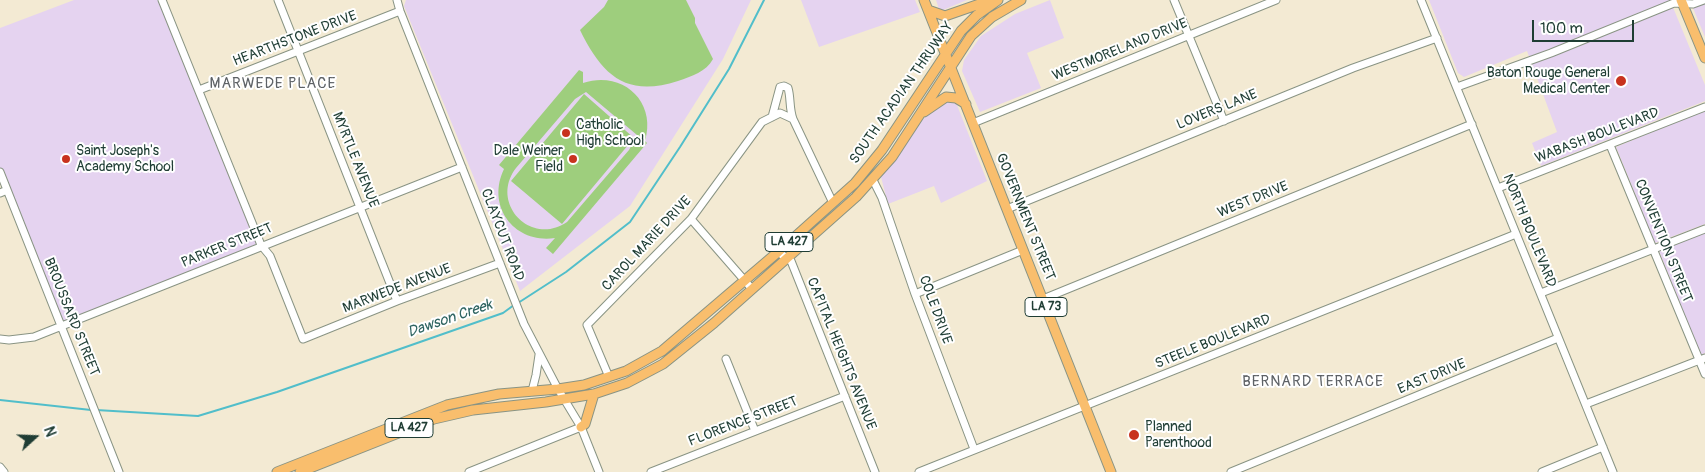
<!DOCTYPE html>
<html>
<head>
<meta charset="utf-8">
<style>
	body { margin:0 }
	#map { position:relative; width:1705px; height:472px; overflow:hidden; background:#f3ead3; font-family:Pangolin,sans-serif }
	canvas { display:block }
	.north { position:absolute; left:10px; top:412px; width:50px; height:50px; -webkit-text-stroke:4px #fff; paint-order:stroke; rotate:70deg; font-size:14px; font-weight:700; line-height:20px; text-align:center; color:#1f3d34 }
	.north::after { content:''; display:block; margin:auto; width:18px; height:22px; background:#1f3d34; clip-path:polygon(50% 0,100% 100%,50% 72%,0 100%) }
	.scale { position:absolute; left:1532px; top:20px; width:102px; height:22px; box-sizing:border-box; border:2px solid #1f3d34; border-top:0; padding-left:6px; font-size:15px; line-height:18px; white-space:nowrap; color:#1f3d34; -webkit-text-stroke:4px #fff; paint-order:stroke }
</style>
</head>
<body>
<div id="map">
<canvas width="1705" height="472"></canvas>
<div class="north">N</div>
<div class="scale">100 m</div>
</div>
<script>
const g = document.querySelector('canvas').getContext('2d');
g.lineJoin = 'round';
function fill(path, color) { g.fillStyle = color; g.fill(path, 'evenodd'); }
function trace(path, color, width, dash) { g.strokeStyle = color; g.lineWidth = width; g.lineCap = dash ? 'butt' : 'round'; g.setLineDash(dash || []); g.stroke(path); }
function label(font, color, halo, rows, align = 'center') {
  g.font = font + ' Pangolin,sans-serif'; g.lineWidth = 4; g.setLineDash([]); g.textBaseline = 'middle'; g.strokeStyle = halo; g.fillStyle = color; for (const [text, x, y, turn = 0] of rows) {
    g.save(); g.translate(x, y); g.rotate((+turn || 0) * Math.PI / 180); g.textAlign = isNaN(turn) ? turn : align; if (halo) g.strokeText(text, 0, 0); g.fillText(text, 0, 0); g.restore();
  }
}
fill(new Path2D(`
	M74,0H162L261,245L62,327L0,173V28Z
	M406,0H751L723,59L630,206L520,291L404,6Z
	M801,0H915L920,12L819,47Z
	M936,0H967L943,10L939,9Z
	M1050,0L1064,38L1027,53L1041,88L980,112L962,71L964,60L981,36L1015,14Z
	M1429,0H1670L1705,85V101L1541,166L1532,143L1557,132L1527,51L1464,77L1458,73Z
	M1690,0H1705V37L1695,13Z
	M955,100L987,181L941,203L934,186L888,204L881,177L922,120L942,101Z
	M1705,110V224L1655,243L1616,147Z
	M1705,233V353L1701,355L1659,251Z`), '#e5d3f0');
fill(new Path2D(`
	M608,0H686L695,18V23L713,59C706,72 692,76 678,81C626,98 602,75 580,30L604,7Z
	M579,70L583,72V83C622,70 657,101 645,141L647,143L553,254L546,248L555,238C514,244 486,206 504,169L499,165ZM586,92L637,135L629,150L567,222C531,247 489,203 516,168L575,99Z
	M584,94L634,138L562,224L511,181Z`), '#9ece7d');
trace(new Path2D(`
	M518,303L566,272L630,222L680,147L729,69L764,0
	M0,400L91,410
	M96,410L198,416L277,392L503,313L514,305`), '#51beca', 2);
const minor = new Path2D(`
	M162,0L261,245L270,256L303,339L397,301L500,263
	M278,0L397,301
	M397,0L400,11L524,324L558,389L581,427L599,472
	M1174,0L1224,121
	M1421,0L1613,472
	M1457,87L1551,53L1674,3L1693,4L1704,0
	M199,90L400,11
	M772,117L780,87L784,86L788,88C791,98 789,108 793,119
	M973,123L1276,0
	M1610,145L1705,374
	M0,172L119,472
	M873,180L882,198L915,294L974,449
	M1498,188L1705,107
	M0,193L7,190
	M1007,209L1353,68L1437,38
	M691,219L752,289
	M778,252L791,261L875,472
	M1541,293L1705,229
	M915,294L1023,250
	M1043,299L1472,124
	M0,339L9,340L34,337L462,167
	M726,359L755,431
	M609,377L587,325L691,219L762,122L780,113L793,119L833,203
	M532,391L536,375L539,355
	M1586,404L1705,358
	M0,467L4,472
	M469,472L581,427
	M651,472L845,396
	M919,472L1516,234
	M1231,472L1558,338
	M1542,472L1603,447`);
const major = new Path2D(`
	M924,0L1111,472
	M1681,0L1705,58
	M928,10L945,16L988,1H992
	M924,112L946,97L956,98L966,104
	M581,427L585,424L594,394
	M277,472L447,405L499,394L558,389L584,385L626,371L662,351L778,252L855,183L882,150L961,31L977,15L998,0
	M300,472L434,419L473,410L546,402L594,394L627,383L663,364L714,323L856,197L892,157L971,36L992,17L1021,0`);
trace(minor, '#899484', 9);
trace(major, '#899484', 11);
trace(minor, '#fff', 7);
trace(major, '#f9be6d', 9);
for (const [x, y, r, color] of [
	[1621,81,6,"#c8321e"],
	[566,133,5,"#c8321e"],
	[66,159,5,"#c8321e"],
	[573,159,5,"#c8321e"],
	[1134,435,6,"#c8321e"]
]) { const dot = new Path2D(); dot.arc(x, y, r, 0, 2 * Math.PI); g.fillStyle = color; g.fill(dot); trace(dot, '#fff', 2); }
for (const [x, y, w] of [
	[789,242,48],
	[1046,307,42],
	[409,428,48]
]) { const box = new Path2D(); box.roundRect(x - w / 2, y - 9.5, w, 19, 4); g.fillStyle = '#fff'; g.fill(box); trace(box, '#1f3d34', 1); }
label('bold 12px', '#1f3d34', null, [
	["LA 427",789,242],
	["LA 73",1046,307],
	["LA 427",409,428]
]);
label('14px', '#1f3d34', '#fff', [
	["HEARTHSTONE DRIVE",295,39,-21],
	["WESTMORELAND DRIVE",1120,50,-22],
	["SOUTH ACADIAN THRUWAY",902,93,-55],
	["LOVERS LANE",1217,110,-22],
	["WABASH BOULEVARD",1597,136,-21],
	["MYRTLE AVENUE",355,160,68],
	["WEST DRIVE",1253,200,-22],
	["GOVERNMENT STREET",1025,217,68],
	["NORTH BOULEVARD",1529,231,68],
	["CLAYCUT ROAD",502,235,69],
	["CONVENTION STREET",1663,241,68],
	["CAROL MARIE DRIVE",647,244,-47],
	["PARKER STREET",227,246,-22],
	["MARWEDE AVENUE",397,289,-21],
	["COLE DRIVE",935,310,70],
	["BROUSSARD STREET",71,317,68],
	["STEELE BOULEVARD",1213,342,-22],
	["CAPITAL HEIGHTS AVENUE",841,354,68],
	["EAST DRIVE",1432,377,-22],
	["FLORENCE STREET",743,422,-21]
]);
label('14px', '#1f3d34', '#fff', [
	["Baton Rouge General",1610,73,"right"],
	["Medical Center",1610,89,"right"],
	["Catholic",576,125],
	["High School",576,141],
	["Saint Joseph's",76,151],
	["Academy School",76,167],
	["Dale Weiner",563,151,"right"],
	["Field",563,167,"right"],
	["Planned",1145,427],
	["Parenthood",1145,443]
], 'left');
g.letterSpacing = '1px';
label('15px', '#5d6165', '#fff', [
	["MARWEDE PLACE",273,84],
	["BERNARD TERRACE",1313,382]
]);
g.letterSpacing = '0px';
label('italic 15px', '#2e6461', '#fff', [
	["Dawson Creek",450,319,-19]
]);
</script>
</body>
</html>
